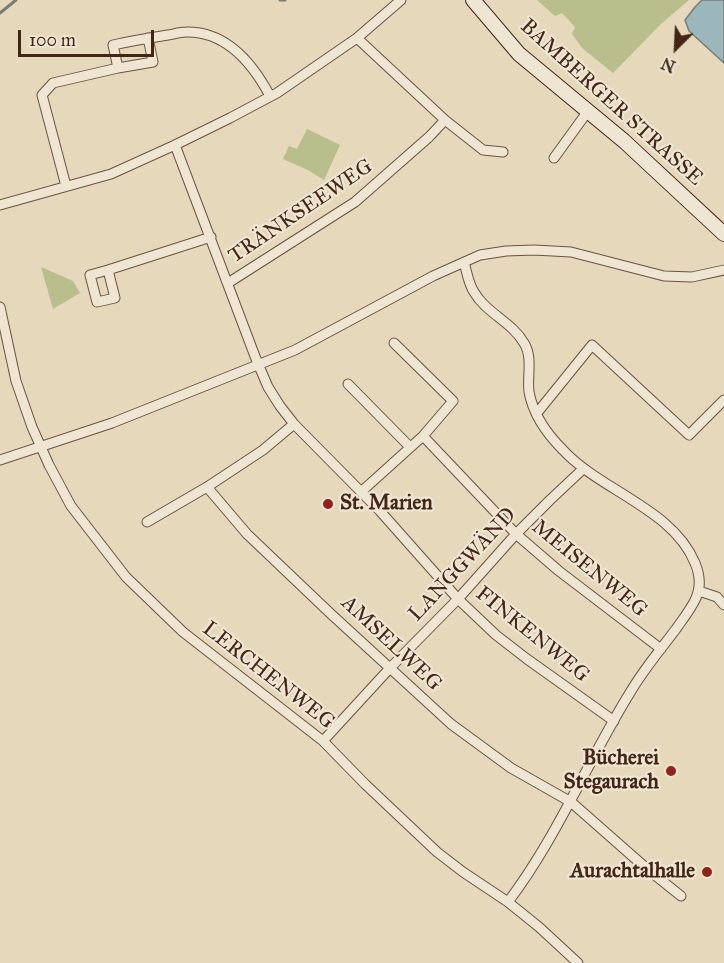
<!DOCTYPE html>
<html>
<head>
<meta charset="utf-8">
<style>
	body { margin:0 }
	#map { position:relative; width:724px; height:963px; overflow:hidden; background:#e5d8bb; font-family:"IM FELL Great Primer",serif }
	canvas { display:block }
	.north { position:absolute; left:646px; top:18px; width:60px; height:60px; -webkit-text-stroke:4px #eee6d3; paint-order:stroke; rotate:204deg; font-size:16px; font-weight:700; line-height:24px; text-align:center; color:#452517 }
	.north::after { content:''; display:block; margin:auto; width:21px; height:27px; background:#452517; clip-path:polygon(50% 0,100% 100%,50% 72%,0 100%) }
	.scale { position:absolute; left:18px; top:30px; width:136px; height:27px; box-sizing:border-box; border:3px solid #452517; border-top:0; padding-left:8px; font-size:18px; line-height:21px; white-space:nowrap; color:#452517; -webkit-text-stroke:4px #eee6d3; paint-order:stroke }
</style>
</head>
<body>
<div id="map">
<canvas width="724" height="963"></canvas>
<div class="north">N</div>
<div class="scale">100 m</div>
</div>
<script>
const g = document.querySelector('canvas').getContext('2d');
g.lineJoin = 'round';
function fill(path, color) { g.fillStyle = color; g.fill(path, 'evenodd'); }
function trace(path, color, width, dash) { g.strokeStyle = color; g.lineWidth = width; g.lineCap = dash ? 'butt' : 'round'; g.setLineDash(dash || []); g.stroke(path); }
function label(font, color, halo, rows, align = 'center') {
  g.font = font + ' "IM FELL Great Primer",serif'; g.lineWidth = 4.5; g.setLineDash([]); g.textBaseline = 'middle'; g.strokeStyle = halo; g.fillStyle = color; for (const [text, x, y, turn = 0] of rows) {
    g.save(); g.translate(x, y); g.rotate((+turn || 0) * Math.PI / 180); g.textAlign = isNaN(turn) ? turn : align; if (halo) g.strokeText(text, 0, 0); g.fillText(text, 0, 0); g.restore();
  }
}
fill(new Path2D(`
	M537,0H689L661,24L613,73L582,48L572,34L575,27L562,13L555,16Z
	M307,129L340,145L324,180L308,170L283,159L289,146L297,149Z
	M41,267L73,281L80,293L53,309Z`), '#b9be8d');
const water = new Path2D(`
	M702,0H724V63L689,31L685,20L695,7Z`);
fill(water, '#9bb7bb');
trace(water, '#797d79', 1.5);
trace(new Path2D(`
	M280,0H285
	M0,13L16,0`), '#797d79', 3);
const street = new Path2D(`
	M357,38L445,120L483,150L503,152
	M118,68L153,62L148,38
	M175,145L256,359L268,387L280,406L294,424L380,511L458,599L496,635L527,659L614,721
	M554,158L588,111
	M66,186L42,95L53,83L118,68L113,45C131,41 149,38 168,35C174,34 180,32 186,32C227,31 253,64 270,96
	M0,205L111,174L175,145L230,118L277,93L357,38L401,0
	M464,262C467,272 468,283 474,292C486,313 512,322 524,343C533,357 527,377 529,392C533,414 548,435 563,450C601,491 673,509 695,563C700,575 701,587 696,598C691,609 683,619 676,629C661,649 644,669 631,691C588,760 558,836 508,902
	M108,270L115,298L97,302L90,275L108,270L211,237
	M228,283L355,202L429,137L445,120
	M0,307L16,381L32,427L49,465L71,506L126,577L183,632L323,741L365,784L437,852L463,872L508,902L539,927L578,963
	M348,384L410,447
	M537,413L592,345L689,435L724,400
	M423,436L516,534L559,571L661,649
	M0,460L112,423L295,350L433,276L480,255L506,251L534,250L571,252L664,276L692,277L724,270
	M207,487L247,534L331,614L451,724L511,768L571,802L646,868L681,896
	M362,491L423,436L453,401L394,343
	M147,522L207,487L263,450L294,424
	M699,591L717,597L724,605
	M323,741L390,668L458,599L516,534L550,500L583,469`);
const secondary = new Path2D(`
	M473,0L519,54L624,141L724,234`);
trace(street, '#6d5240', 11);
trace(secondary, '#452517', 16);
trace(street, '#eee6d3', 9);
trace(secondary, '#eee6d3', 14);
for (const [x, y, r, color] of [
	[328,504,6,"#8f2418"],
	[671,771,6,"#8f2418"],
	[707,872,6,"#8f2418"]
]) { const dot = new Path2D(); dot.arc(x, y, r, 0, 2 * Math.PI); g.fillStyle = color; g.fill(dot); trace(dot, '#eee6d3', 2); }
label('21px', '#452517', '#eee6d3', [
	["BAMBERGER STRASSE",611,103,42],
	["TRÄNKSEEWEG",301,212,-34],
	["LANGGWÄND",463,565,-47],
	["MEISENWEG",589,569,39],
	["FINKENWEG",532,635,39],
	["AMSELWEG",391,644,43],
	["LERCHENWEG",268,676,38]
]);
label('bold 21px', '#452517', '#eee6d3', [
	["St. Marien",340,504,"left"],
	["Bücherei",659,759],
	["Stegaurach",659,783],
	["Aurachtalhalle",695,872]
], 'right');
</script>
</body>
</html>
